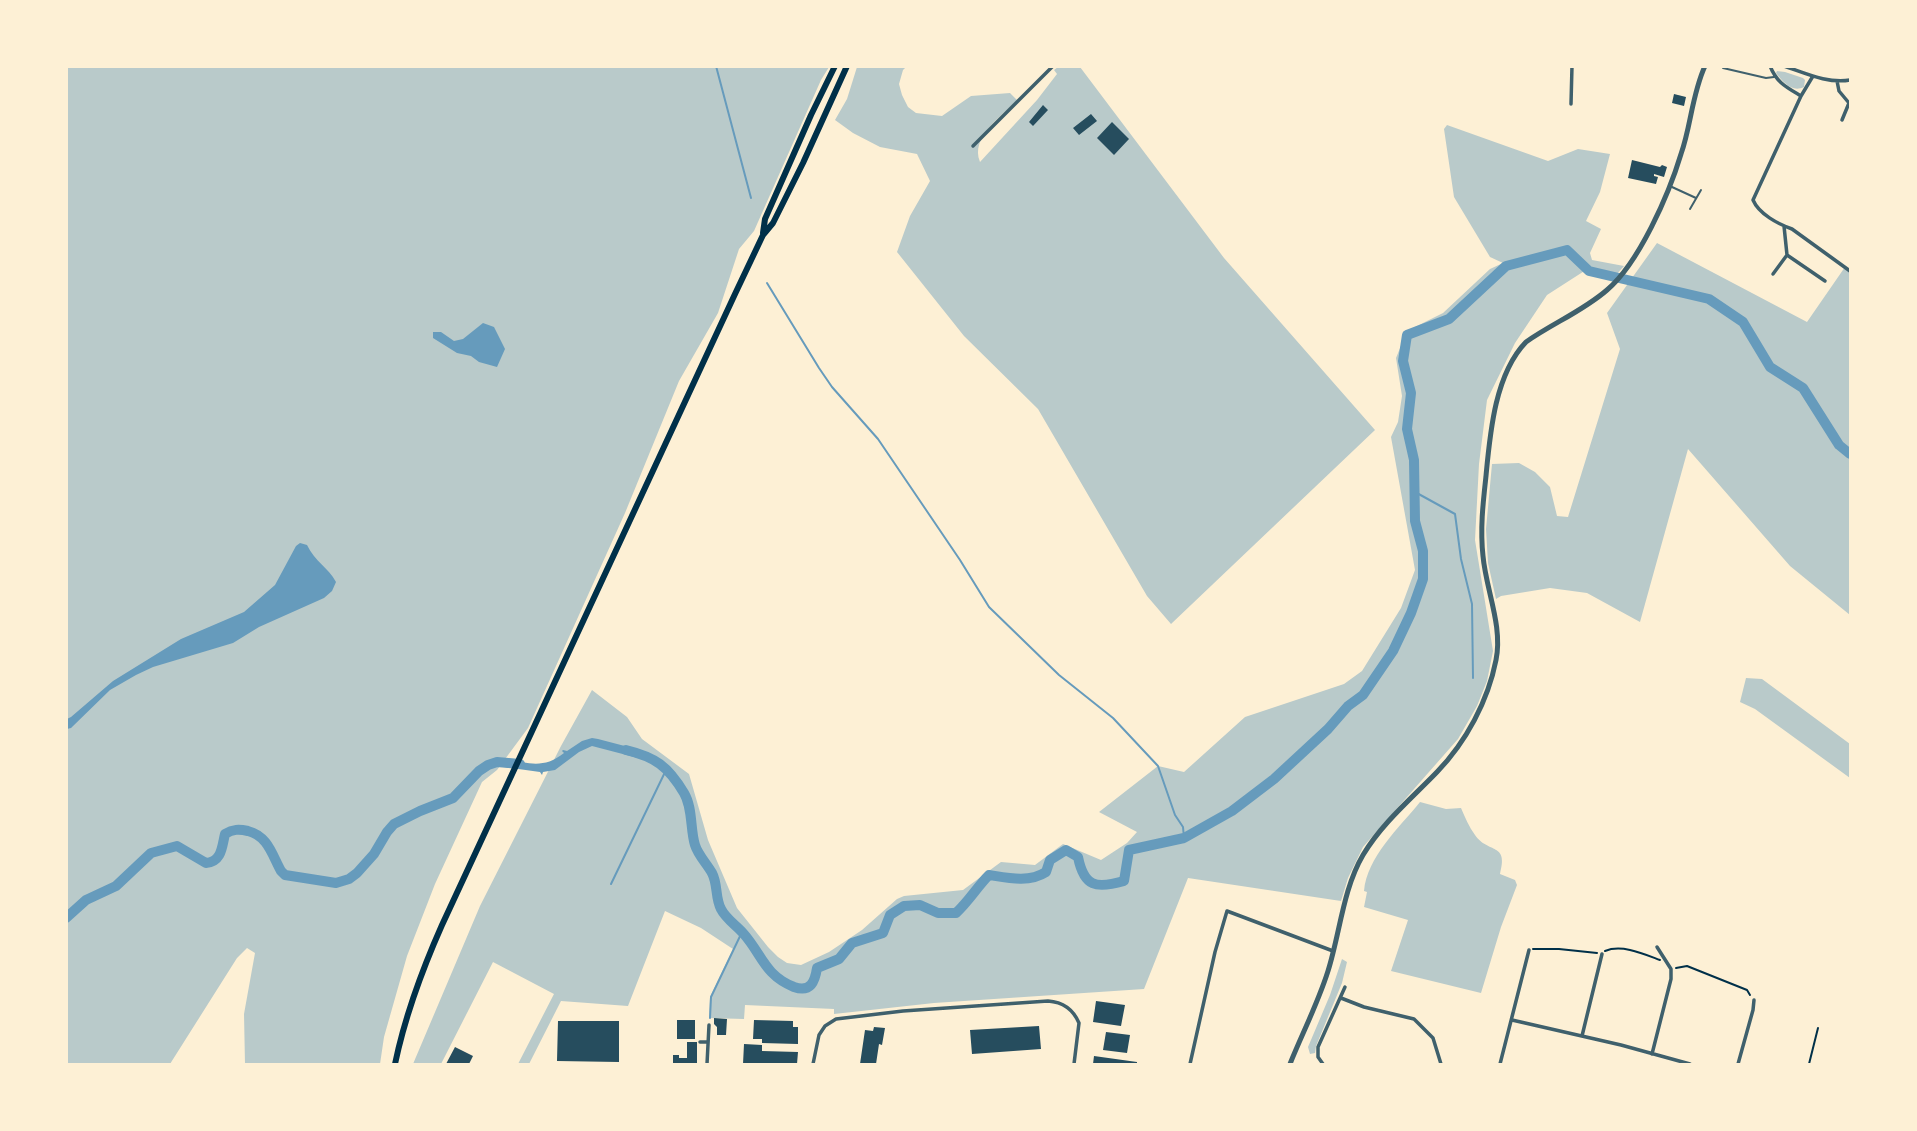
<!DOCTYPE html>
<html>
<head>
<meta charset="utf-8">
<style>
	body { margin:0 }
	#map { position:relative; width:1917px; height:1131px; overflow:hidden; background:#fdf0d5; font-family:"Nunito Sans",sans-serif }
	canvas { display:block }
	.frame { position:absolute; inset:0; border:68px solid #fdf0d5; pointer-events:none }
</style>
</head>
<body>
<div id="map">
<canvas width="1917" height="1131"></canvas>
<div class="frame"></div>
</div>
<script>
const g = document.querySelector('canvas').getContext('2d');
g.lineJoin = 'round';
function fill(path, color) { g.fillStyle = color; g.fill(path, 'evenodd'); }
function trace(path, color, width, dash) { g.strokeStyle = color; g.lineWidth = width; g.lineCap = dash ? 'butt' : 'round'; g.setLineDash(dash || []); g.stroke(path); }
fill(new Path2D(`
	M66,67H829L821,80L754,231L739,249L718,313L679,381L625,513L528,728L497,770L482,782L435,884L407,956L384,1037L380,1064H245L244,1014L255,953L247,948L237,958L170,1064H67Z
	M857,67H906L903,70L899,84L902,95L908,107L916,113L942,116L971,96L1010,93L1017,100C1001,117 970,137 980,162L1037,100L1057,74L1054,70L1058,67H1080L1224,258L1375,430L1171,624L1147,596L1038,409L964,336L897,252L910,216L930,181L917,154L880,147L853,133L835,120L847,99Z
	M1777,71L1785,72L1803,78L1805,80L1804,87C1792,93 1783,82 1776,73Z
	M1447,125L1548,161L1578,149L1610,154L1600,192L1586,221L1601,229L1590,253L1592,260L1624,266L1616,275L1589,268L1547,295L1515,343L1487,400L1479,464L1475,540L1493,651L1487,681L1477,706L1458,739L1363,847L1348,878L1341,901L1188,878L1144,989L934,1003L834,1014V1009L745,1005L744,1019L709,1018L710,997L733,949L701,928L665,911L628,1006L561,1001L529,1064H518L554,994L493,962L441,1064H413L480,906L561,746L592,690L627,717L642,739L689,774L708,840L737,908L768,947L778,957L787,963L801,965L829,952L862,930L897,899L904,896L963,890L1001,862L1035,865L1063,844L1101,860L1127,843L1137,832L1099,812L1158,766L1184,772L1245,717L1344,684L1362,671L1401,608L1415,570L1391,437L1398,422L1402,396L1396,358L1407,331L1443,313L1490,269L1503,263L1490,257L1454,197L1444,129Z
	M1657,243L1807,322L1845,267L1850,272V615L1790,566L1688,449L1640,622L1587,593L1550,588L1501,596L1496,599L1488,563L1486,529L1492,464L1519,463L1535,472L1550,487L1557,516L1568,517L1620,349L1607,313Z
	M1746,678L1762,679L1850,744V778L1755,709L1740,702Z
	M1420,802L1446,809L1461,808C1465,817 1469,827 1475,835C1488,854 1509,842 1500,874L1515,880L1517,885L1501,927L1481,993L1391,971L1408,920L1364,907L1367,892L1364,891C1367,857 1399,828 1420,802Z
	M1342,959L1347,962L1342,983L1316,1046L1315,1053L1310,1054L1308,1047L1330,995Z`), '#b9caca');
fill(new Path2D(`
	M483,323L494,327L505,349L497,367L479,362L471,356L457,353L433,338V332H441L454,341L463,339Z
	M300,543L307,545C315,562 328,567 336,582L332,591L324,598L259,627L233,643L153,667L136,675L110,690L71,728L67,729V719L71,717L113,681L181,639L244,612L275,585L296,546Z
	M592,738L598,739L640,750L638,758L592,746L579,752L555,770L543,772L542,775L540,772L504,767L507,760C530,763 544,769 564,753L562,751L563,750L567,751L582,741Z`), '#669bbc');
trace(new Path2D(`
	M716,66L751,198
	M767,283L819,368L832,387L878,439L960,560L989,607L1059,675L1113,718L1158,766L1175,815L1183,827L1184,838
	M1415,492L1455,514L1461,559L1472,604L1473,678
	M611,884L667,768
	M710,1018L711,997L742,932`), '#669bbc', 2);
trace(new Path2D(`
	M626,750C655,757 668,766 684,793C693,808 690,829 695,845C698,855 707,864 712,873C718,884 715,898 721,909C726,919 736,925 743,933C762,954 764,975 794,987C811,993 815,981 817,968L839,959L852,943L883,933L890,915L904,906L920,905L938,913H956C969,901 977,887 989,875C1008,878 1029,883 1046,872L1050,860L1066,850L1078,857C1084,887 1096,889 1124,881L1129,850L1184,838L1232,811L1274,779L1328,729L1348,706L1363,695L1393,651L1411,613L1423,579V551L1415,521L1414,460L1407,429L1411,393L1403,361L1407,335L1449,319L1506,266L1567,250L1589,271L1709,299L1743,322L1770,367L1803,388L1839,445L1850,454
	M66,918L86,900L116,886L151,853L177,846L206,863C222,862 222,846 225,834C233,829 239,829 248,831C268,836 272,855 281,871L285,875L336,883L349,879L357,873L374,854L387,832L394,824L420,811L453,798L479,771L488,765L497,762L520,764`), '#669bbc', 10);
fill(new Path2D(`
	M1674,94L1686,97L1684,106L1672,103Z
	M1043,105L1048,110L1033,126L1029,122Z
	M1091,114L1097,121L1079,135L1073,128Z
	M1112,122L1129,139L1114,155L1097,138Z
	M1632,160L1660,167L1662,165L1667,167L1664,177L1654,174V176L1658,177L1656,184L1628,178Z
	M1096,1001L1125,1005L1121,1026L1093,1022Z
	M714,1018L727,1019L726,1035H717V1027L714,1024Z
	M677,1020H695V1039H677Z
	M754,1020L793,1021V1027H798V1044L762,1043V1039H753Z
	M558,1021H619V1062L557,1061Z
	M1039,1026L1041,1049L972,1054L970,1030Z
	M874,1027L885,1028L882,1045L879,1044L876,1064H860L865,1030L873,1031Z
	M1106,1032L1130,1035L1127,1053L1103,1050Z
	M687,1042H697V1064H673V1055H679V1058H687Z
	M744,1044L762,1045V1051L798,1052L797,1064H743Z
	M455,1047L473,1056L469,1064H446Z
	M1094,1056L1137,1062V1064H1093Z`), '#264d5e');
trace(new Path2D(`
	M1533,949H1559L1597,953
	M1605,951C1622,944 1644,954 1660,960
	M1676,968L1687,966L1747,990L1750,995
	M1809,1064L1818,1028`), '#003049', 2);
trace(new Path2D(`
	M1723,68L1766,78L1774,77
	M1672,187L1696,198
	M1690,209L1701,190`), '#3f606c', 2);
trace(new Path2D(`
	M1770,66C1777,83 1786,87 1801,96
	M1784,66C1805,73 1828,84 1850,80
	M1813,76L1801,96L1753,200C1759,214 1778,224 1792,229L1850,271
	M1837,81L1839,91L1849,103L1842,120
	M1571,104L1572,66
	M973,146L1053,66
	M1787,255L1825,281
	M1773,274L1787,255L1784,226
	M1341,998L1364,1007L1414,1019L1433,1038L1441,1064
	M1512,1020L1621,1045L1690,1064
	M1582,1036L1602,954
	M700,1042H708
	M1652,1054L1671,979V969L1657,947
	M707,1064L709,1025
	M813,1064L819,1035L825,1026L836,1019L903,1011L1048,1001C1063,1002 1073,1009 1079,1023L1074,1064
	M1190,1064L1215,952L1227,911L1333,951
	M1323,1064L1318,1057V1047L1345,987
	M1500,1064L1529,950
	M1738,1064L1753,1010L1754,1000`), '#3f606c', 3.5);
trace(new Path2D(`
	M1290,1064C1302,1034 1318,1003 1328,971C1340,933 1343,889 1363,855C1382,823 1412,798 1437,772C1466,742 1488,701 1496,660C1503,626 1486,590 1483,556C1480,529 1483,503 1486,476C1490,433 1495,374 1526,342C1553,323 1583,311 1607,290C1639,263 1669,194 1681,154C1691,126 1692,94 1705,66`), '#3f606c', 5);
trace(new Path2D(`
	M763,233L765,219L811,115L835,66
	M395,1064C405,1016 422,970 442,925L735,294L763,235L773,223L803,163L847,66`), '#003049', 6);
</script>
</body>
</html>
